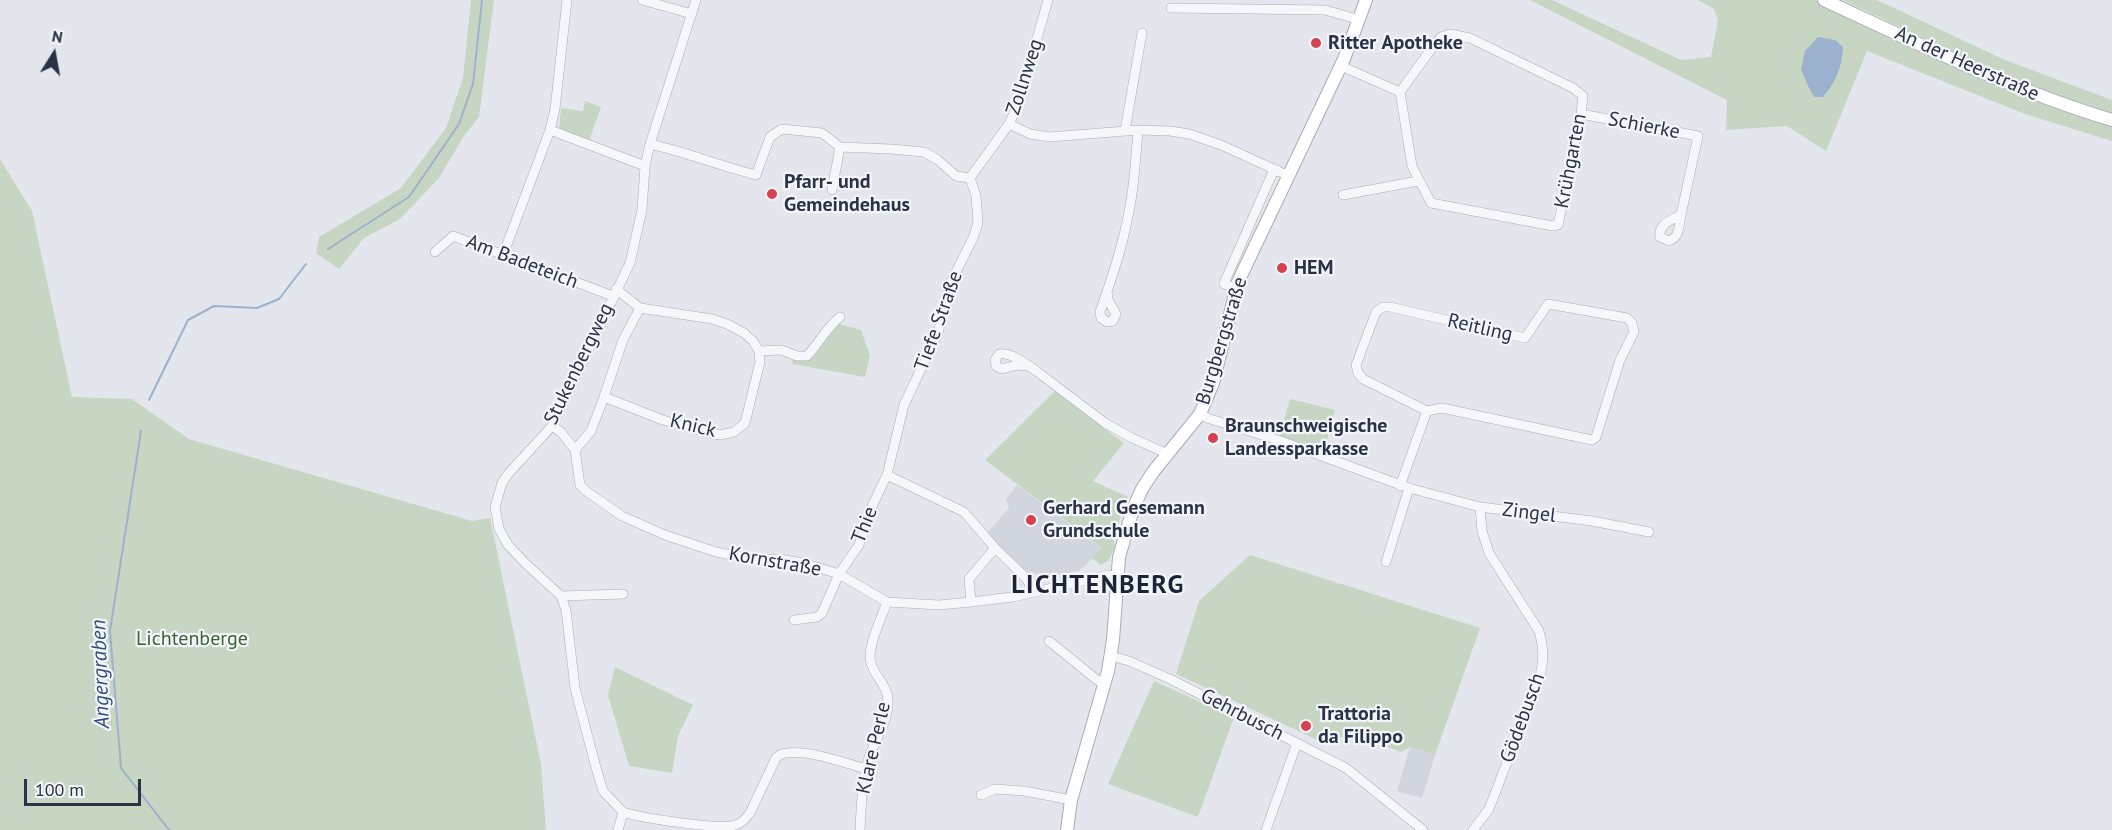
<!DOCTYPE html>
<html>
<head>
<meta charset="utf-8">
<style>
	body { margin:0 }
	#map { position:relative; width:2112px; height:830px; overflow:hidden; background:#e3e6ec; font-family:"PT Sans",sans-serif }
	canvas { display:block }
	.north { position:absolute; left:24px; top:24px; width:60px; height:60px; -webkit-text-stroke:4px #f3f5f9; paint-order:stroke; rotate:11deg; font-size:16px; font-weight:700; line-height:24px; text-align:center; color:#293246 }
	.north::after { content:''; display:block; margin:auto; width:21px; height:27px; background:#293246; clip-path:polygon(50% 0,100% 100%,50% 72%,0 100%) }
	.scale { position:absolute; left:24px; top:779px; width:117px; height:27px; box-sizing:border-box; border:3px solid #293246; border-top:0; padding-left:8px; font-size:18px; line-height:21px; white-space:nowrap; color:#293246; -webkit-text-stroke:4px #f3f5f9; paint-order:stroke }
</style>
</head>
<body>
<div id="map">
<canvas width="2112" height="830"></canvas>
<div class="north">N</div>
<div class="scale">100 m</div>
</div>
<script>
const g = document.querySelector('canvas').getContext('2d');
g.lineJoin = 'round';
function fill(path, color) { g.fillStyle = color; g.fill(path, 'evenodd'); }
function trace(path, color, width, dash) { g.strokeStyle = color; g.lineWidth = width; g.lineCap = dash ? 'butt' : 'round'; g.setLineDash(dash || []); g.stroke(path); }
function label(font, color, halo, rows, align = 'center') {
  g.font = font + ' "PT Sans",sans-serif'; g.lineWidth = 4.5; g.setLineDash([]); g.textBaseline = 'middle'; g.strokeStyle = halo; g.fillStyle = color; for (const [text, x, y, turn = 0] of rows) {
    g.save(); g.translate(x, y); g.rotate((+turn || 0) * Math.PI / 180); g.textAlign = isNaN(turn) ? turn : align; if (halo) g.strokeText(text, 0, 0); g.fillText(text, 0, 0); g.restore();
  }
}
fill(new Path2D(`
	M1017,485L1103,549L1079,571L1049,576L1027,572L995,545L986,534L1009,508L1006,499Z
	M1410,747L1435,755L1422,798L1397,791Z`), '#d1d5de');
fill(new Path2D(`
	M471,0H494L479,117L464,136L439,178L400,219L364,238L339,269L316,253L319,237L401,188L446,128L463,78Z
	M1530,0H1552L1681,60L1711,57L1718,20L1714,9L1698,0H1815L1981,78L2048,105L2112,124V141L2025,114L1867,51L1826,151L1787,126L1726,130L1727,100Z
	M1843,0H1877L2005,60L2112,100V115L2049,94L1999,74Z
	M585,101L601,107L589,141L559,129L561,108L583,111Z
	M0,159L32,211L72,397L132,399L189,439L472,521L490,518L541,764L546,830H0Z
	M836,323L861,330L870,356L865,377L792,364L793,357C818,361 824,341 836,323Z
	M1055,391L1124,443L1093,481L1128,497L1113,538L1115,546L1109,560L1101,565L1092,558L1102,548L985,460Z
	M1290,399L1335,410L1323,455L1279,438Z
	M1250,555L1480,628L1435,755L1410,747L1401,752L1351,733L1326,744L1176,674L1199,601Z
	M615,667L693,705L678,736L672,773L629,766L608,695Z
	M1154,681L1234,717L1198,817L1108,784Z`), '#c7d6c3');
fill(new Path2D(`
	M1818,37L1835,40L1843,47C1842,67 1836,82 1823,97H1815C1808,90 1806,79 1801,70L1805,51Z`), '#9cb1ce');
trace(new Path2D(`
	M328,249L409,197L459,124L473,84L482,0
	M149,400L188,320L214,306L257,308L279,299L306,264
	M141,431L110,631L121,768L169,830`), '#9cb1ce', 2);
const street = new Path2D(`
	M567,0L555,109L550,130L645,166
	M642,0L692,14
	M1171,8L1325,10L1360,20
	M1341,66L1400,92L1412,166L1431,203L1553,226L1558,225L1581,114L1583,96L1573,88L1470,38L1450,34L1441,37L1432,48L1400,92
	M1581,114L1698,136L1681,215C1671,220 1658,224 1660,237L1669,241C1680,237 1679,225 1681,215
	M1009,124L1030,134L1050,137L1138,130L1170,131L1189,134L1221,145L1289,176
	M1125,130L1142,33
	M650,144C686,152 720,166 756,175L770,137L782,129L822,133L840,147L891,149L924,152L938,160L956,176L970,178
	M970,178L1009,124L1018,105L1048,0
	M832,190L840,147
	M1343,195L1418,181
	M435,252L453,236L613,296
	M503,255L550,130
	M1236,288L1224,284L1225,281L1272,174L1277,170
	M1107,291L1108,300L1116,314L1113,321L1107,322L1101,318L1100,312C1113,275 1125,239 1131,200C1135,177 1136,153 1138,130
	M1548,304L1627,318L1632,323L1634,332L1620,360L1596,437L1592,440L1442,408L1427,411L1363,379L1358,373L1356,365L1376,312L1383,307H1390L1525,338Z
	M759,351L781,350L797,356H807C819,343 826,328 840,317
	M1028,366L1017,365L1002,369L996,366L995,360L999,354C1012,352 1029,366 1039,373L1105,423L1132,438L1168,454
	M604,397L623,340L640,308
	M1200,414L1207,418L1278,440L1409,488L1480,507L1592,521L1649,532
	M552,426L561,432L575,450L580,485L586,491L622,516L665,535L716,552L758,560L779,559L803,563L839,574L887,602L939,605L971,602L1013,597L1108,575L1116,576
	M575,450L591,431L604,397L663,420L705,432L720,435L734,432L745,423L760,362L759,351L753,341L744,333L727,324L712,319L640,308L616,289
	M887,475L964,512L995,548L1026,578L1034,592
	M1400,486L1427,411
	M1386,562L1409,488
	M561,596L623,594
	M971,602L969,579L995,548
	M794,620L817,617L822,613L839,574L859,545L873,504L887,475L904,405L938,333L951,282L973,238L978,223L976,196L970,178
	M1049,641L1097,680L1105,684
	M1111,656L1129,661L1170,679L1346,768L1423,830
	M981,795L995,789L1024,791L1071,800
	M623,812C641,818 719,830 735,825C742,823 745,819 750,813L776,758L781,754C805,748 842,762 866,769
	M618,830L623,812L603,791L595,764L575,688L566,610L561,596L525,563L508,545L499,529L495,507L502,483L508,474L552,426L630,263L642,210L645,166L650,144L696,0
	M860,830C861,808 862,783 868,761C873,741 889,722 888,701C888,686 875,677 871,663C866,649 882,617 887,602
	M1266,830L1297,743
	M1473,830L1489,809L1539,679C1544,661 1544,648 1539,631L1489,553L1482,531L1480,507`);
const secondary = new Path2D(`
	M1824,0C1919,44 2012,90 2112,120
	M1067,830L1071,800L1108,671L1113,640L1119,557L1133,509L1142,489L1153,472L1200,414L1213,383L1238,282L1344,59L1366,0`);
trace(street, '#a7acb7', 10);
trace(secondary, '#a7acb7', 14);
trace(street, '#f6f7fa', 9);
trace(secondary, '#fff', 12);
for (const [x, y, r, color] of [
	[1316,43,6,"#d8414f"],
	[772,194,6,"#d8414f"],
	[1282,268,6,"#d8414f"],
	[1213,438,6,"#d8414f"],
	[1031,520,6,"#d8414f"],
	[1306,726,6,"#d8414f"]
]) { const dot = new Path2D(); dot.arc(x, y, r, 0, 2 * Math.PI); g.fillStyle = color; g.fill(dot); trace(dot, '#f3f5f9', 2); }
label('bold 20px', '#293246', '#f3f5f9', [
	["Ritter Apotheke",1328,43],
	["Pfarr- und",784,182],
	["Gemeindehaus",784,205],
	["HEM",1294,268],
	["Braunschweigische",1225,426],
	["Landessparkasse",1225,449],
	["Gerhard Gesemann",1043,508],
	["Grundschule",1043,531],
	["Trattoria",1318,714],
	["da Filippo",1318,737]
], 'left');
label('20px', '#293246', '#f3f5f9', [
	["An der Heerstraße",1967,64,24],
	["Zollnweg",1025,77,-72],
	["Schierke",1644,126,11],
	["Krühgarten",1571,161,-79],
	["Am Badeteich",522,262,21],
	["Tiefe Straße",939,321,-70],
	["Reitling",1480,328,13],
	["Burgbergstraße",1222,341,-73],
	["Stukenbergweg",579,364,-64],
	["Knick",693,426,13],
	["Zingel",1529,513,7],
	["Thie",865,525,-68],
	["Kornstraße",775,562,10],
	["Gehrbusch",1242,715,27],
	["Gödebusch",1523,718,-70],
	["Klare Perle",874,748,-77]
]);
label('20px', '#3b6236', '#f3f5f9', [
	["Lichtenberge",192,639]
]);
label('italic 21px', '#304e7d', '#f3f5f9', [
	["Angergraben",101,674,-92]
]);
g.letterSpacing = '1.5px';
label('bold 26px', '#1b2336', '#f3f5f9', [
	["LICHTENBERG",1098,586]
]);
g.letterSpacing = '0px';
</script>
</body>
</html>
